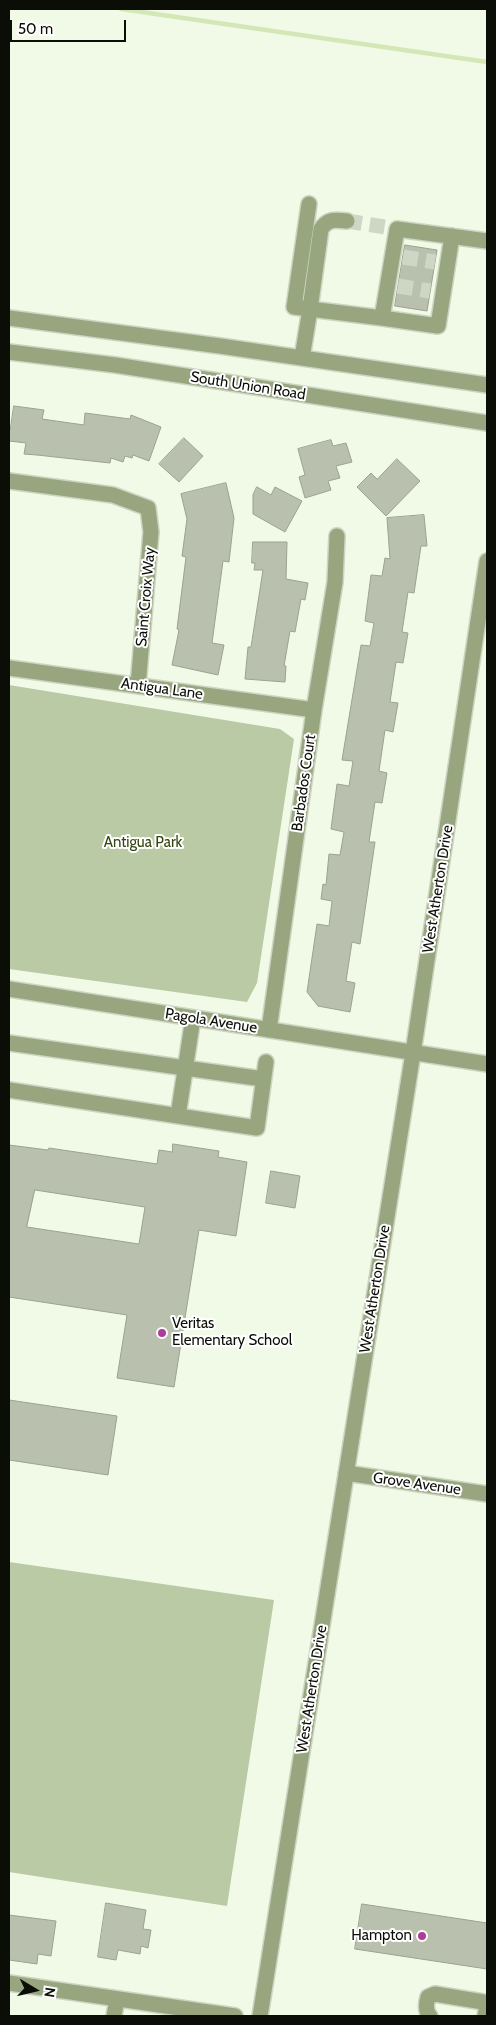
<!DOCTYPE html>
<html>
<head>
<meta charset="utf-8">
<style>
	body { margin:0 }
	#map { position:relative; width:496px; height:2025px; overflow:hidden; background:#f1fae6; font-family:Cabin,sans-serif }
	canvas { display:block }
	.frame { position:absolute; inset:0; border:10px solid #0b0d07; pointer-events:none }
	.north { position:absolute; left:10px; top:1965px; width:50px; height:50px; -webkit-text-stroke:4px #fff; paint-order:stroke; rotate:99deg; font-size:14px; font-weight:700; line-height:20px; text-align:center; color:#0b0d07 }
	.north::after { content:''; display:block; margin:auto; width:18px; height:22px; background:#0b0d07; clip-path:polygon(50% 0,100% 100%,50% 72%,0 100%) }
	.scale { position:absolute; left:10px; top:20px; width:116px; height:22px; box-sizing:border-box; border:2px solid #0b0d07; border-top:0; padding-left:6px; font-size:15px; line-height:18px; white-space:nowrap; color:#0b0d07; -webkit-text-stroke:4px #fff; paint-order:stroke }
</style>
</head>
<body>
<div id="map">
<canvas width="496" height="2025"></canvas>
<div class="frame"></div>
<div class="north">N</div>
<div class="scale">50 m</div>
</div>
<script>
const g = document.querySelector('canvas').getContext('2d');
g.lineJoin = 'round';
function fill(path, color) { g.fillStyle = color; g.fill(path, 'evenodd'); }
function trace(path, color, width, dash) { g.strokeStyle = color; g.lineWidth = width; g.lineCap = dash ? 'butt' : 'round'; g.setLineDash(dash || []); g.stroke(path); }
function label(font, color, halo, rows, align = 'center') {
  g.font = font + ' Cabin,sans-serif'; g.lineWidth = 4; g.setLineDash([]); g.textBaseline = 'middle'; g.strokeStyle = halo; g.fillStyle = color; for (const [text, x, y, turn = 0] of rows) {
    g.save(); g.translate(x, y); g.rotate((+turn || 0) * Math.PI / 180); g.textAlign = isNaN(turn) ? turn : align; if (halo) g.strokeText(text, 0, 0); g.fillText(text, 0, 0); g.restore();
  }
}
fill(new Path2D(`
	M9,685L280,729L294,739L257,983L247,1002L9,969Z
	M9,1562L274,1600L227,1906L9,1872Z`), '#bacaa4');
trace(new Path2D(`
	M121,9L487,62`), '#d4e7b7', 4.5);
const building = new Path2D(`
	M405,245L437,250L427,311L395,306Z
	M14,406L44,410L42,419L84,425L85,413L130,419L131,415L161,427L149,461L133,455L132,458L125,456L123,462L111,458L110,463L37,455L24,454L26,443L9,441Z
	M184,438L203,456L179,482L159,464Z
	M331,440L333,446L346,443L352,462L336,466L340,478L328,481L331,490L305,498L299,477L305,475L298,449Z
	M397,459L420,481L386,516L357,487L371,473L377,479Z
	M226,483L234,518L229,562L223,561L212,643L224,645L218,675L172,665L179,630L177,629L186,557L182,556L187,519L181,494Z
	M257,487L271,495L275,487L302,501L285,532L253,514V495Z
	M424,515L427,546H421L414,593L408,592L402,632L408,633L403,663L396,662L390,702L398,703L393,732L385,730L379,771L387,773L382,803L375,802L369,842H375L360,944L352,942L346,981L355,983L350,1012L318,1006L307,992L317,924L329,926L332,901L321,899L323,884L326,885L329,854L340,855L344,832L331,829L337,784L349,786L353,761L342,760L361,645L370,646L374,623L365,621L371,575L382,576L385,558L390,559L387,518Z
	M253,542H287L286,579L308,583L305,600L301,599L295,632L290,631L284,666H286L285,682L245,679L248,647H251L263,570H254L255,563H252Z
	M173,1144L219,1151L218,1157L247,1162L236,1236L199,1230L174,1387L117,1378L127,1315L9,1297V1145L48,1150L49,1148L157,1164L159,1150L172,1152ZM35,1190L145,1207L139,1244L27,1227Z
	M271,1171L300,1176L295,1208L266,1203Z
	M9,1400L117,1416L108,1475L9,1460Z
	M106,1903L146,1910L143,1929L151,1930L148,1948L141,1946L140,1954L118,1950L116,1960L98,1957Z
	M362,1904L487,1923V1969L355,1949Z
	M9,1915L56,1921L51,1956L38,1954L37,1964L9,1960Z`);
fill(building, '#b9c1ae');
trace(building, '#9ba290', 1);
trace(new Path2D(`
	M347,221L385,227
	M403,257L435,262
	M398,286L430,291`), '#ced6c5', 15, [15, 8]);
const minor = new Path2D(`
	M309,204L294,307L310,309L321,229C328,218 336,220 347,221
	M9,318L220,346L487,385
	M382,318L438,326L452,236
	M9,352L115,365L487,423
	M302,358L310,309L382,318L397,229L487,241
	M9,481L113,495L148,508L151,532L138,686
	M9,668L314,710
	M9,989L487,1064
	M269,1030L314,710L335,582L337,536
	M9,1043L263,1079
	M9,1090L257,1128L266,1062
	M178,1116L193,1018
	M346,1473L487,1494
	M9,1983L235,2016
	M114,2016L117,1999
	M260,2016L413,1053L487,561
	M430,2016C425,2011 426,2004 428,1997L435,1994L483,2002L487,2005L485,2016`);
trace(minor, '#ccd4c2', 18);
trace(minor, '#97a67f', 15);
for (const [x, y, r, color] of [
	[162,1333,5,"#ae3d9a"],
	[422,1936,5,"#ae3d9a"]
]) { const dot = new Path2D(); dot.arc(x, y, r, 0, 2 * Math.PI); g.fillStyle = color; g.fill(dot); trace(dot, '#fff', 2); }
label('15px', '#0b0d07', '#fff', [
	["South Union Road",248,386,9],
	["Saint Croix Way",146,597,-85],
	["Antigua Lane",162,689,8],
	["Barbados Court",304,783,-82],
	["West Atherton Drive",438,889,-81],
	["Pagola Avenue",211,1021,9],
	["West Atherton Drive",375,1289,-81],
	["Grove Avenue",417,1484,8],
	["West Atherton Drive",312,1689,-81]
]);
label('15px', '#33440f', '#fff', [
	["Antigua Park",143,843]
]);
label('15px', '#0b0d07', '#fff', [
	["Veritas",172,1324],
	["Elementary School",172,1341],
	["Hampton",412,1936,"right"]
], 'left');
</script>
</body>
</html>
